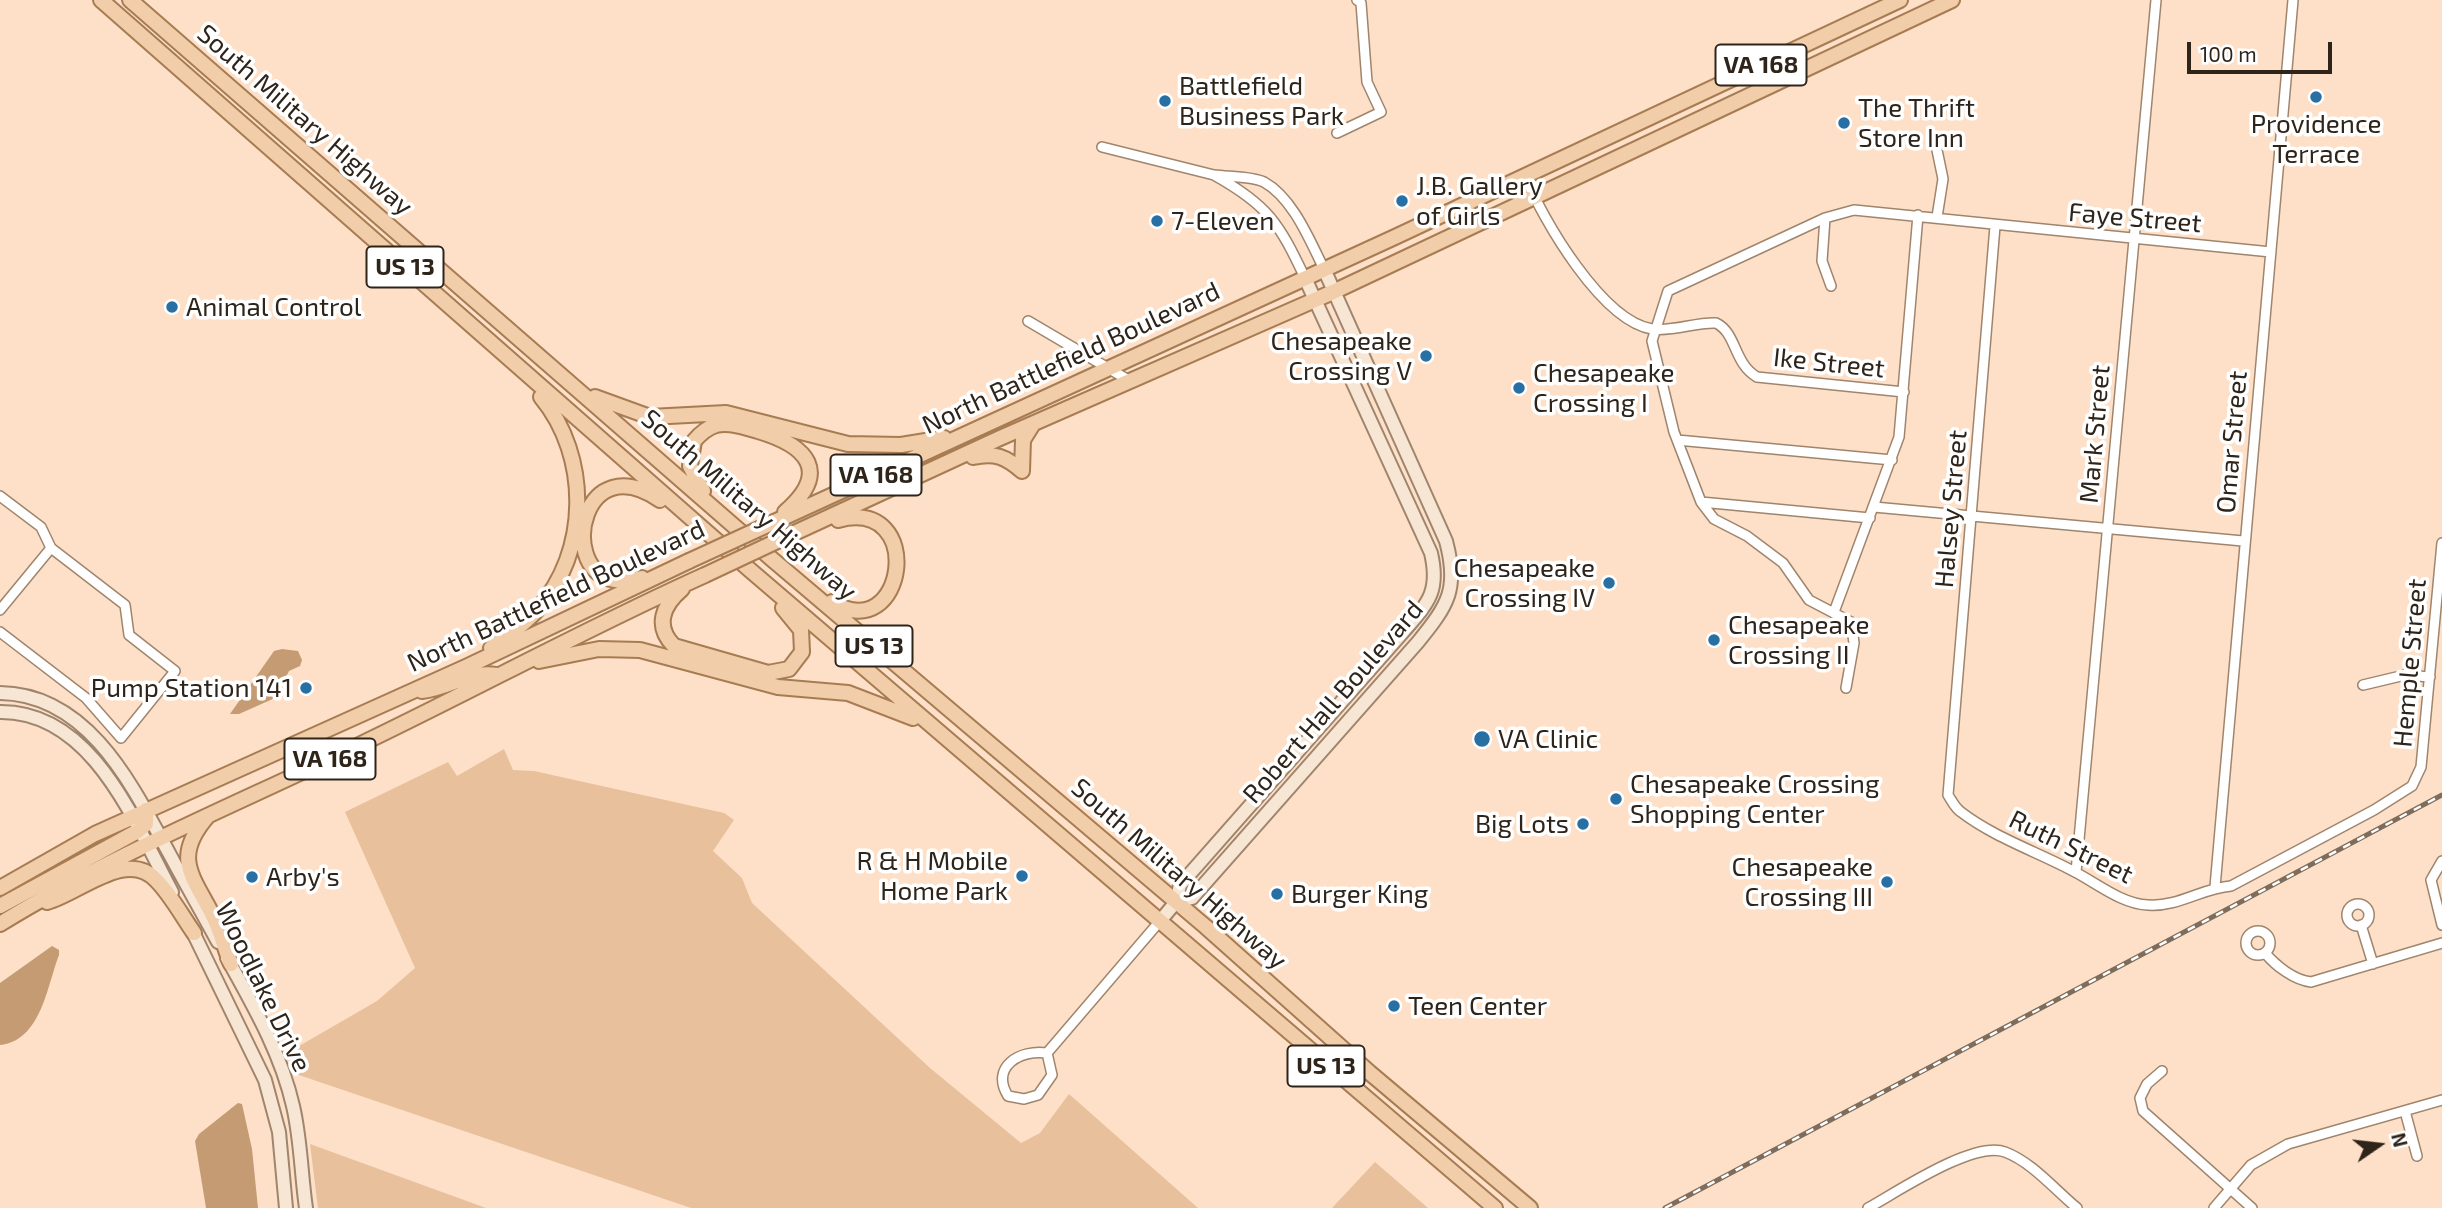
<!DOCTYPE html>
<html>
<head>
<meta charset="utf-8">
<style>
	body { margin:0 }
	#map { position:relative; width:2442px; height:1208px; overflow:hidden; background:#fde0c7; font-family:"Exo 2",sans-serif }
	canvas { display:block }
	.north { position:absolute; left:2344px; top:1110px; width:70px; height:70px; -webkit-text-stroke:5px #fff; paint-order:stroke; rotate:76deg; font-size:19px; font-weight:700; line-height:28px; text-align:center; color:#2e241a }
	.north::after { content:''; display:block; margin:auto; width:24px; height:32px; background:#2e241a; clip-path:polygon(50% 0,100% 100%,50% 72%,0 100%) }
	.scale { position:absolute; left:2187px; top:42px; width:145px; height:32px; box-sizing:border-box; border:4px solid #2e241a; border-top:0; padding-left:9px; font-size:21px; line-height:24px; white-space:nowrap; color:#2e241a; -webkit-text-stroke:5px #fff; paint-order:stroke }
</style>
</head>
<body>
<div id="map">
<canvas width="2442" height="1208"></canvas>
<div class="north">N</div>
<div class="scale">100 m</div>
</div>
<script>
const g = document.querySelector('canvas').getContext('2d');
g.lineJoin = 'round';
function fill(path, color) { g.fillStyle = color; g.fill(path, 'evenodd'); }
function trace(path, color, width, dash) { g.strokeStyle = color; g.lineWidth = width; g.lineCap = dash ? 'butt' : 'round'; g.setLineDash(dash || []); g.stroke(path); }
function label(font, color, halo, rows, align = 'center') {
  g.font = font + ' "Exo 2",sans-serif'; g.lineWidth = 7; g.setLineDash([]); g.textBaseline = 'middle'; g.strokeStyle = halo; g.fillStyle = color; for (const [text, x, y, turn = 0] of rows) {
    g.save(); g.translate(x, y); g.rotate((+turn || 0) * Math.PI / 180); g.textAlign = isNaN(turn) ? turn : align; if (halo) g.strokeText(text, 0, 0); g.fillText(text, 0, 0); g.restore();
  }
}
fill(new Path2D(`
	M504,749L513,770L534,771L724,813L734,820L713,851L742,878L752,903L930,1068L1021,1143L1040,1133L1069,1094L1198,1208H691L293,1073L287,1053L377,1001L415,968L345,812L448,762L457,776Z
	M310,1144L486,1208H318Z
	M1375,1162L1428,1208H1332Z`), '#e8c09b');
fill(new Path2D(`
	M282,649L298,651L302,660L300,666L289,671L275,698L239,714H230L274,651Z
	M52,946L59,950V955C47,986 41,1041 0,1045V983Z
	M238,1103L242,1104L252,1149L258,1208H206L195,1141L199,1134Z`), '#c59b74');
const street = new Path2D(`
	M1337,133L1381,112L1367,82L1361,3L1357,0
	M1102,147L1214,175
	M1937,150L1943,179L1937,217
	M1525,176C1543,220 1602,321 1652,329C1674,332 1695,322 1716,323C1737,333 1733,363 1757,377L1904,392
	M1825,218L1822,261L1831,286
	M1995,226L1948,795C1952,801 1955,808 1961,812C1995,838 2038,852 2075,872C2098,884 2122,904 2148,905C2179,907 2202,888 2231,886L2374,810L2412,786L2421,767L2442,543
	M1305,278C1279,223 1268,205 1214,175C1229,177 1251,176 1264,182C1293,198 1310,241 1324,269
	M1028,321L1130,381
	M1677,440L1892,460
	M0,496L41,527L51,548L0,610
	M1701,502L1870,518
	M1874,507L2243,541
	M1834,612L1899,437L1918,215
	M0,632L86,698L121,738L175,671L129,635L125,605L51,548
	M2363,685L2405,675L2430,677
	M1846,688L1854,643L1851,622L1809,600L1783,563L1747,536L1714,519L1701,502L1674,432L1652,341L1668,291L1825,218L1854,210L2271,252
	M2442,861L2431,880L2442,925
	M2076,872L2156,0
	M2215,887L2293,0
	M2347 915a11 11 0 1 1 22 0a11 11 0 1 1-22 0Z
	M2361,925L2373,964
	M2246 943a12 12 0 1 1 24 0a12 12 0 1 1-24 0Z
	M2265,953C2276,966 2294,980 2311,982L2442,943
	M1047,1053L1052,1075L1038,1095L1024,1099L1008,1096C990,1067 1020,1049 1047,1053L1160,921
	M2162,1071L2147,1084L2140,1098L2143,1111L2252,1208
	M2405,1111L2417,1156
	M1868,1208C1897,1192 1974,1140 2005,1152C2032,1162 2055,1190 2077,1208
	M2214,1208L2251,1165L2288,1144L2442,1100`);
const secondary = new Path2D(`
	M0,693C89,694 133,787 169,853C185,883 202,912 218,942
	M0,712C93,711 135,824 172,892
	M1176,902L1192,898L1418,642C1448,605 1459,589 1446,541L1324,269
	M1160,921L1176,902L1180,885L1403,632C1428,603 1440,592 1431,553L1305,278
	M190,926L265,1080L279,1132L286,1208
	M227,958C253,1005 281,1053 293,1106C301,1140 301,1174 306,1208`);
const primary = new Path2D(`
	M101,0L750,570L1495,1208
	M130,0L773,560L1206,927L1370,1073L1530,1208
	M595,397L650,417L726,413L848,444L901,445L944,438
	M973,457C995,452 1006,457 1022,471
	M1022,471L1023,440L1033,424
	M703,491L690,466L694,441C700,434 706,428 716,425C729,422 745,427 758,431C808,446 831,472 785,512
	M774,522L1395,237L1900,0
	M790,535L1000,438L1333,292L1952,0
	M642,578C632,580 620,582 610,579C559,564 583,447 660,500
	M682,589C663,605 654,626 674,646L768,673L789,669L802,652L801,630L783,608
	M832,602C906,648 927,496 838,520
	M491,648C507,636 524,625 537,610C590,552 590,456 541,397
	M539,661L599,649L640,650L778,687L848,693L913,718
	M422,691C450,688 468,670 497,675
	M207,817C171,859 194,877 214,918C221,933 225,949 231,964
	M0,888L95,834L466,667L689,561
	M47,902C78,894 127,848 156,880C171,895 182,916 194,933
	M0,906L138,831L146,824V810
	M0,924C114,854 237,804 357,746C474,690 587,628 705,575`);
trace(street, '#9f856d', 12);
trace(secondary, '#9f856d', 16);
trace(primary, '#a77c53', 18);
trace(street, '#fff', 9);
trace(secondary, '#f8e6d4', 12);
trace(primary, '#f1cdaa', 14);
const rail = new Path2D(`
	M1665,1208L2442,795`);
trace(rail, '#7e6c5c', 5);
trace(rail, '#fff', 2.5, [8]);
const primaryBridge = new Path2D(`
	M689,561L774,522
	M705,575L790,535`);
trace(primaryBridge, '#a77c53', 18, []);
trace(primaryBridge, '#f1cdaa', 14);
for (const [x, y, r, color] of [
	[2316,97,7,"#2870a4"],
	[1165,101,7,"#2870a4"],
	[1844,123,7,"#2870a4"],
	[1402,201,7,"#2870a4"],
	[1157,221,7,"#2870a4"],
	[172,307,7,"#2870a4"],
	[1426,356,7,"#2870a4"],
	[1519,388,7,"#2870a4"],
	[1609,583,7,"#2870a4"],
	[1714,640,7,"#2870a4"],
	[306,688,7,"#2870a4"],
	[1482,739,9,"#2870a4"],
	[1616,799,7,"#2870a4"],
	[1583,824,7,"#2870a4"],
	[1022,876,7,"#2870a4"],
	[252,877,7,"#2870a4"],
	[1887,882,7,"#2870a4"],
	[1277,894,7,"#2870a4"],
	[1394,1006,7,"#2870a4"]
]) { const dot = new Path2D(); dot.arc(x, y, r, 0, 2 * Math.PI); g.fillStyle = color; g.fill(dot); trace(dot, '#fff', 2.5); }
for (const [x, y, w] of [
	[1761,65,91],
	[405,267,77],
	[876,475,91],
	[874,646,77],
	[330,759,91],
	[1326,1066,77]
]) { const box = new Path2D(); box.roundRect(x - w / 2, y - 20.5, w, 41, 5); g.fillStyle = '#fff'; g.fill(box); trace(box, '#2e241a', 2); }
label('bold 24px', '#2e241a', null, [
	["VA 168",1761,65],
	["US 13",405,267],
	["VA 168",876,475],
	["US 13",874,646],
	["VA 168",330,759],
	["US 13",1326,1066]
]);
label('26px', '#2e241a', '#fff', [
	["Battlefield",1179,86],
	["Business Park",1179,116],
	["The Thrift",1858,108],
	["Store Inn",1858,138],
	["Providence",2316,124,"center"],
	["Terrace",2316,154,"center"],
	["J.B. Gallery",1416,186],
	["of Girls",1416,216],
	["7-Eleven",1171,221],
	["Animal Control",186,307],
	["Chesapeake",1412,341,"right"],
	["Crossing V",1412,371,"right"],
	["Chesapeake",1533,373],
	["Crossing I",1533,403],
	["Chesapeake",1595,568,"right"],
	["Crossing IV",1595,598,"right"],
	["Chesapeake",1728,625],
	["Crossing II",1728,655],
	["Pump Station 141",292,688,"right"],
	["VA Clinic",1498,739],
	["Chesapeake Crossing",1630,784],
	["Shopping Center",1630,814],
	["Big Lots",1569,824,"right"],
	["R & H Mobile",1008,861,"right"],
	["Home Park",1008,891,"right"],
	["Chesapeake",1873,867,"right"],
	["Crossing III",1873,897,"right"],
	["Arby's",266,877],
	["Burger King",1291,894],
	["Teen Center",1408,1006]
], 'left');
label('26px', '#2e241a', '#fff', [
	["South Military Highway",305,120,41],
	["Faye Street",2135,218,5],
	["North Battlefield Boulevard",1071,358,-25],
	["Ike Street",1829,363,6],
	["Mark Street",2095,434,-85],
	["Omar Street",2232,442,-85],
	["South Military Highway",749,505,41],
	["Halsey Street",1951,509,-85],
	["North Battlefield Boulevard",556,596,-25],
	["Hemple Street",2410,663,-85],
	["Robert Hall Boulevard",1333,702,-49],
	["Ruth Street",2071,847,26],
	["South Military Highway",1179,874,41],
	["Woodlake Drive",263,987,64]
]);
</script>
</body>
</html>
